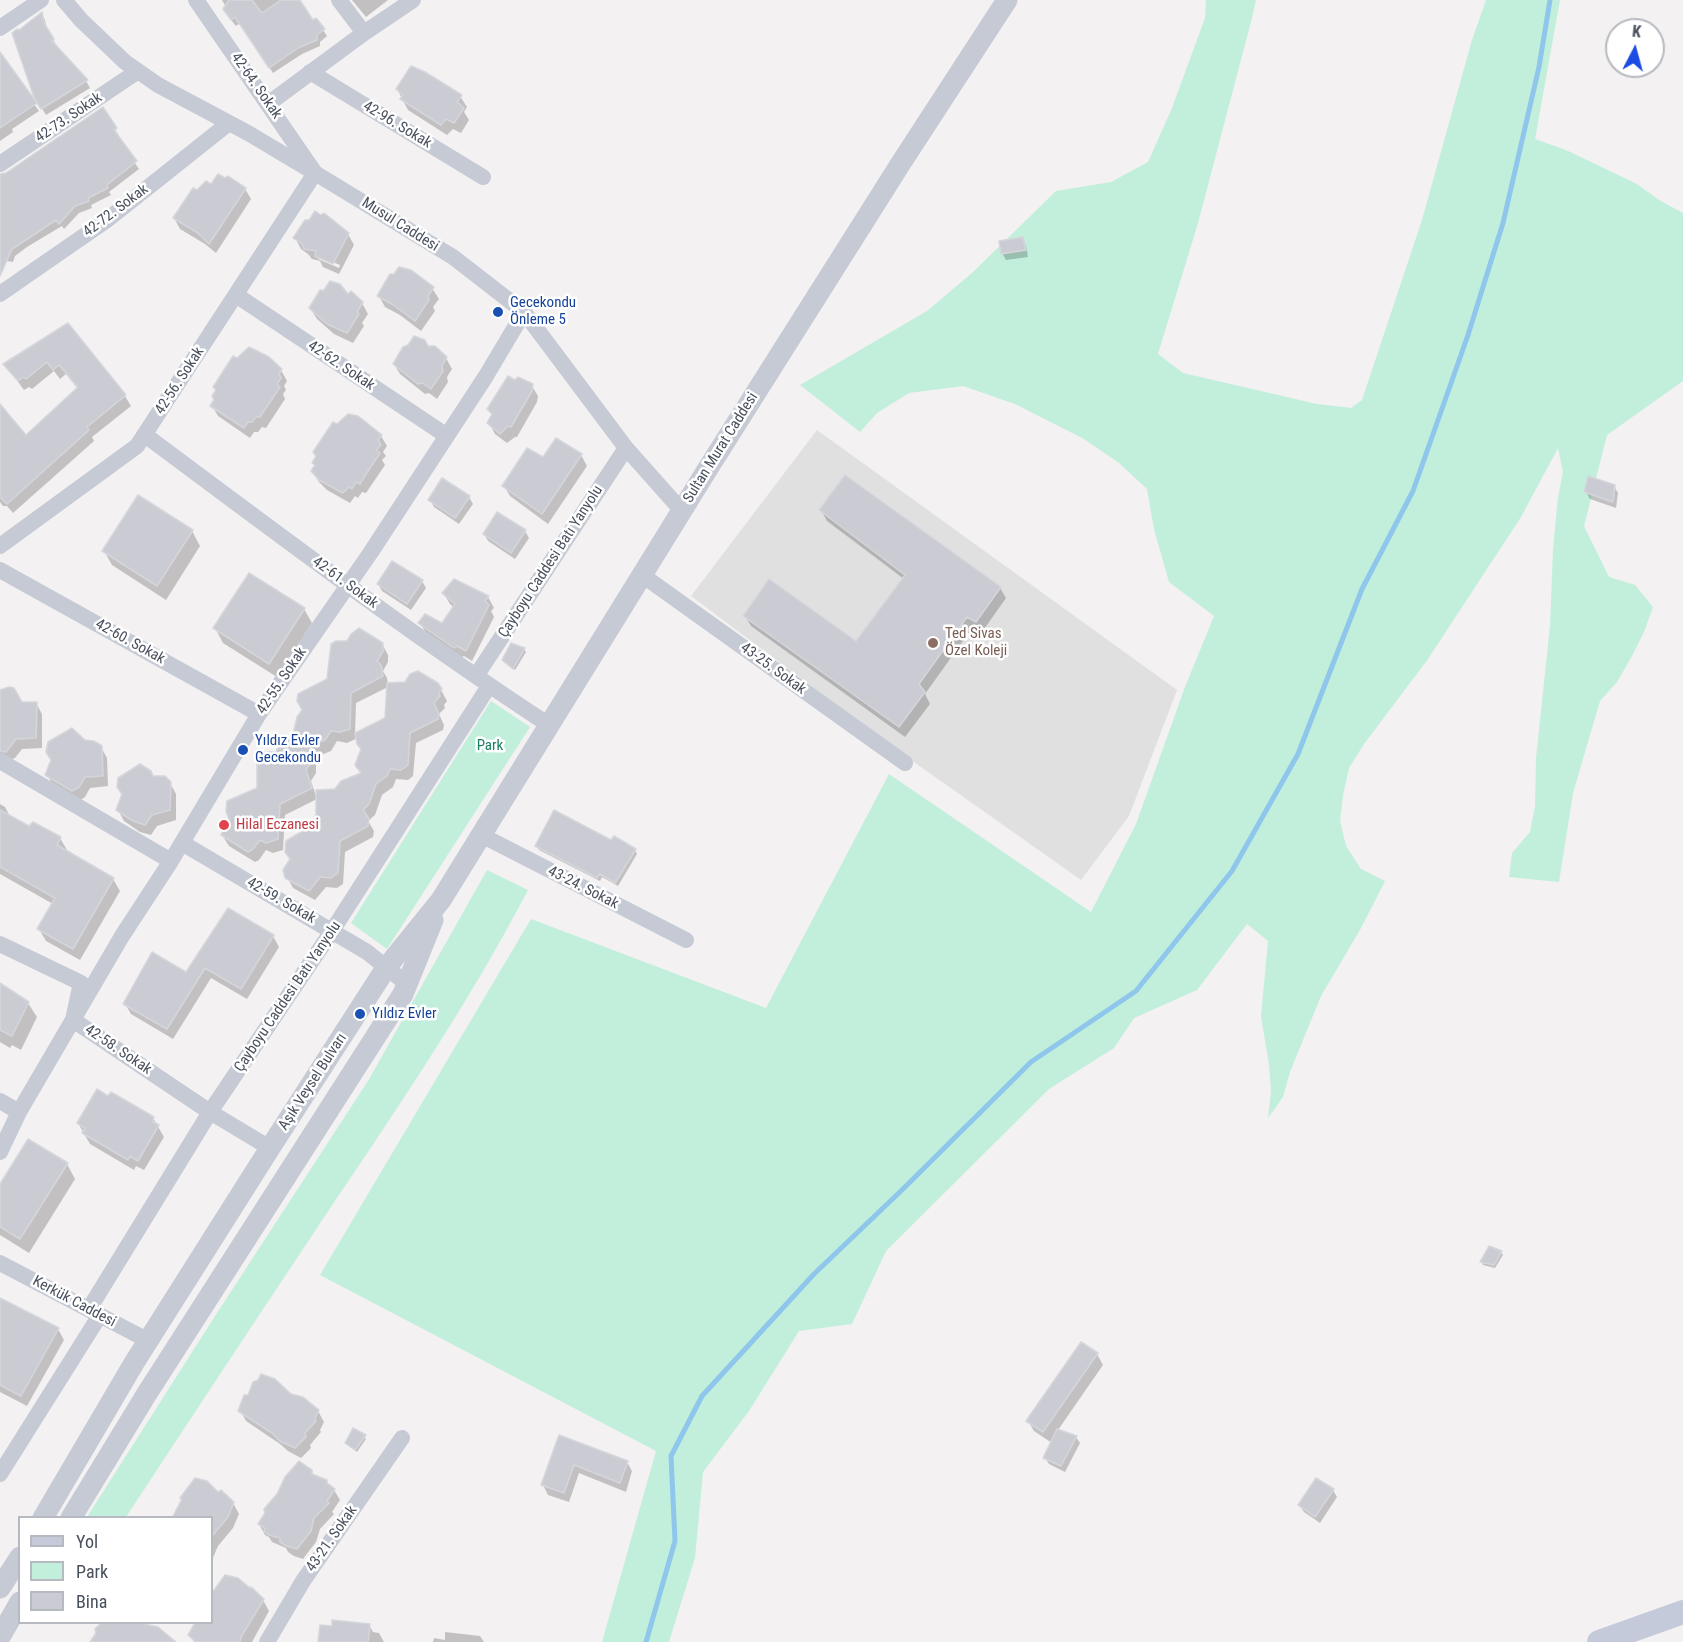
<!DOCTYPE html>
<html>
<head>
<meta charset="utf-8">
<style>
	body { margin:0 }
	#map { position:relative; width:1683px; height:1642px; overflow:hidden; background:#f3f1f1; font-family:"Roboto Condensed",sans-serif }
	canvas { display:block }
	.legend { position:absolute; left:18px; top:1516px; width:195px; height:108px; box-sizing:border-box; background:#fff; border:2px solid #b6b9bf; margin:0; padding:8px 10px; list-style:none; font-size:18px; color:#49505e }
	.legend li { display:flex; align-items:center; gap:12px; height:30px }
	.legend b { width:30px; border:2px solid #b6b9bf }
	.north { position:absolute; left:1605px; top:18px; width:60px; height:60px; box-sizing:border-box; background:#fff; border:2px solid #b6b9bf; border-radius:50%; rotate:6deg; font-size:16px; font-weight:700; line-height:24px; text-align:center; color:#49505e }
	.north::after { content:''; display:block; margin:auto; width:21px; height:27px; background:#1c4ce2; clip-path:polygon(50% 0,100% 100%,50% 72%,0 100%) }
</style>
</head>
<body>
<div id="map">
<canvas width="1683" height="1642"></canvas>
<ul class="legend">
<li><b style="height:8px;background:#c4cad9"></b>Yol</li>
<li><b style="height:16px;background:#c1efdc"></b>Park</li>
<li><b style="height:16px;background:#cbccd3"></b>Bina</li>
</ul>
<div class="north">K</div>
</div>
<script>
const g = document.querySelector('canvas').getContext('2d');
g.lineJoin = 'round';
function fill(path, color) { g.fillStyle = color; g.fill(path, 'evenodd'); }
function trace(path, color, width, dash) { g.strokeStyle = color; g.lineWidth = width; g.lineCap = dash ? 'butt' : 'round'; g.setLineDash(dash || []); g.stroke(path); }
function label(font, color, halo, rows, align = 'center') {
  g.font = font + ' "Roboto Condensed",sans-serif'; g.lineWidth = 5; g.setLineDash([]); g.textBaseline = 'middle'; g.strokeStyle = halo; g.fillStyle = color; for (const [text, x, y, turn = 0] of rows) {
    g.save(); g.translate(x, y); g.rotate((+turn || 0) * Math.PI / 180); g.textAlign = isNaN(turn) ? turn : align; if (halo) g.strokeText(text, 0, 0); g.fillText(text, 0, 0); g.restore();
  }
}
fill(new Path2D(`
	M817,430L1177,690L1129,816L1081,880L887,743L691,596Z`), '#e1e0e0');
fill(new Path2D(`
	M1206,0H1256L1252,18L1198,223L1158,354L1183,373L1317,404L1351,408L1362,400L1422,220L1472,40L1486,0H1560L1535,139L1566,150L1614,173L1637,184L1659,200L1683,213V381L1607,435L1584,526L1609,577L1635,585L1653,607L1644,632L1632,656L1617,682L1600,701L1573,793L1559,882L1509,877L1512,853L1530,832L1535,806L1536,758L1550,626L1553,549L1558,497L1563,472L1558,448L1521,517L1428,659L1364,744L1349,768L1343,795L1340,821L1346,846L1361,869L1385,881L1361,928L1321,996L1290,1072L1283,1097L1268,1118L1271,1091L1269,1065L1261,1016L1268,941L1247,924L1197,990L1134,1018L1114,1048L1049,1089L886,1251L852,1324L799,1331L749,1411L703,1472L695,1558L669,1642H602L656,1451L320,1275L531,919L766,1008L889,774L1091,912L1136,824L1185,687L1214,616L1169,582L1154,529L1147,489L1119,463L1084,439L1015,404L963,386L909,393L877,413L860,432L800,385L927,311L972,273L1056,191L1111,182L1148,162L1172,108L1205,18Z
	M491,701L530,727L387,949L351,923Z
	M487,870L528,890C467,1007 392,1116 319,1225C254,1322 190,1420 126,1517H87L217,1313L368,1081Z`), '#c1efdc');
fill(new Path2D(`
	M222,0H298L313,22L323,30L327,36L320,42V46L302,54L273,73L240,23L236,26L228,16L226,7Z
	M352,0H388L366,17Z
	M42,14L45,20L47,30L57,46L56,48L86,81L90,88L46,115L36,99L20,31Z
	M0,55L39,111L12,129L13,132L0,141Z
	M397,89L460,96L467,107L464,112L469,120L461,133L453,129L447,135L408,110Z
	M115,129L119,136L117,137L139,169L109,192L111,195L91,205L92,208L79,213L64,229L62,226L27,247L15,256L13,262L7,261L0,266V175L6,174Z
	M212,186L245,189L251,199L216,253L205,244L180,229L174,218Z
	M310,221L348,234L354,245L339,274L323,267L320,261L312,259L308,254L301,249L295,238ZM318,256L340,265L339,268L318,259Z
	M1022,238L1026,245L1028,257L1006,260L1002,253Z
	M432,288L439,299L433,307L435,311L421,331L400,315L385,307L379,296Z
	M348,296L362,303L368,314L362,323L364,326L353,343L334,334L317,319L310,308Z
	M68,325L125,396L131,406L92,437L94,441L13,513L7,506H3L0,502V406L26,437L78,389L66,374L60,379L54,371L32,389L29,387L24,390L5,364Z
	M427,347L446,358L452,369L447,377L448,382L437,399L429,393L425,394L400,374L394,364Z
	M281,370L287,381L284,386L286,390L283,394L285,399L266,428L262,427L258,432H254L250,438L218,416L212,406L216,401L217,392L214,388Z
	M532,386L538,396L537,402L517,437H515L507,443L495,434L489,423L493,416L489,409Z
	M381,436L387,446L383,452L386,456L382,460L385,465L366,493L362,492L358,498L355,496L350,503L327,490L319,482L312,471Z
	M557,440L581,455L587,466L548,524L510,496L504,486L544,459Z
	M1614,486L1618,493L1616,508L1590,499L1586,492Z
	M469,497L473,504L459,524L434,507L430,500Z
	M821,510L1000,588L1006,598L982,632L973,627L925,694L930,704L905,737L751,626L745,616L857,643L904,579L827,521Z
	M192,531L200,546L166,600L112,565L104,551Z
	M525,531L529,538L515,559L488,541L484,534Z
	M422,581L426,588L411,610L382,591L378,584Z
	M444,594L488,597L494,608L491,611L494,617L472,661L464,656L460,658L426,633L420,623L443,625L454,608L450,604Z
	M304,609L312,623L277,677L223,643L215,628Z
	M382,644L388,655V662L383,671L387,678L388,684L441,690L447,701L444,705L445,708L439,714L444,725L443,730L416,743L413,776L408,780L396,779L393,787L382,795L375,815L368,821L374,831L373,837L345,852L343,884L337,888L326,887L315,900L293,888L287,877L336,791L362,774V750L358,738L347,743L337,741L331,751L316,757V773L311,781L317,799L285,815L283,850L273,853L266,850L259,860L255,862L229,846L222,835L259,789L277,753L294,736L328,680ZM388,687L387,719L355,734L356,703Z
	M524,649L526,652L515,670L505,662Z
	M0,692L24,709L36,703L42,714V748L22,749L15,758L9,760L0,753Z
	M84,742L101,747L107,758L108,786L90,788L85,797L79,801L53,785L47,775Z
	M153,778L170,783L176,794V820L157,826L151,835L140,832L124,821L118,810Z
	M0,804L5,807L11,818L30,828L60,838L67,850L66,852L113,879L120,891L80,960L46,941L39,929L53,904L0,874Z
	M537,846L635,850L637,854L618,886L602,877L600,881L539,850Z
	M273,936L279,947L247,999L211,978L173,1039L131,1014L125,1004L186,974Z
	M0,988L28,1003L37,1017L21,1050L12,1045L10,1048L0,1042Z
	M153,1118L164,1137L144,1170L136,1166L134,1170L90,1144L78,1123Z
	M67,1164L75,1179L29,1253L0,1235V1186Z
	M1489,1248L1501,1252L1503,1255L1495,1268L1483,1265L1482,1262Z
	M0,1299L58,1329L64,1340L27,1406L0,1392Z
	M1097,1354L1103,1365L1058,1430L1076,1437L1080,1443L1065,1472L1049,1464L1045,1458L1052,1443L1034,1431L1028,1421Z
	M259,1381L291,1395L318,1411L324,1422L320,1430L321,1432L310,1445L311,1448L301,1458L288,1451L280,1444L246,1421L240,1410Z
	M364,1436L366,1439L357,1452L347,1443Z
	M552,1458L627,1462L632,1471L626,1492L579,1473L569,1502L548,1495L543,1485Z
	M313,1476L334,1490L340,1500L332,1512L334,1514L320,1529L316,1542L303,1559L294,1556L288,1552L286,1548L272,1542L269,1537L265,1535L259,1524Z
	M1333,1490L1337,1497L1320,1523L1304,1512L1300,1506Z
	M218,1493L233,1503L239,1514L233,1528L218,1546L212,1560V1518L183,1500Z
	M215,1598L263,1600L269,1611L252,1642H194L190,1635L196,1624V1622H212V1602Z
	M103,1622H144L173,1642H94L97,1634V1630Z
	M369,1625L373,1632L379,1633L384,1642H320Z
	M445,1632L480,1636L484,1642H433L434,1638L445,1640Z`), '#0003');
trace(new Path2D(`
	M646,1642L675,1541L671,1456L702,1396L814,1274L903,1189L1031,1062L1136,991L1232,871L1298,754L1362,589L1413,491L1468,335L1503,223L1539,67L1550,0`), '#8fc6eb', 5);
const building = new Path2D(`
	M229,0H252L262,13L281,0H300L313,20L316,18L325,29L317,35V40L298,48L269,68L235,17L231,20L223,9Z
	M42,12L44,23L54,39L52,41L88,80L41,109L35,100L12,33L17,29L19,30Z
	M0,52L37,103L0,128Z
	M411,66L425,72L462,95L457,102L464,108L454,123L446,119L441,125L400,99L403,95L396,89Z
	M103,107L117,128L114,130L137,161L107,185L108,188L88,198L89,201L75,206L59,224L56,220L12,249L0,276V174L6,173Z
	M218,174L225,178L228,176L246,188L209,244L198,233L173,218L193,188L197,190L206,181L211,184Z
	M315,211L321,215L324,213L349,233L333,264L315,256L316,251L304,249L302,244L293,238L305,220H309Z
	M1023,237L1026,250L1001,254L999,241Z
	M399,267L411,270L434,287L428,296L429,300L415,321L392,304L377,296L390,274H394Z
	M330,281L340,284L348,294L351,291L363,302L357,312L359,314L347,333L327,324L309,308L320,290H324Z
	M68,323L126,395L87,427L89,430L7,504L0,497V404L26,435L78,387L59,365L53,370L47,362L26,379L23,377L18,381L3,364Z
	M414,336L425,340L428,346H435L447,357L442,366L443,371L431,389L422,383L418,384L393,364L403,347L408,345Z
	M249,347L269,357L282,369L279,374L281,378L277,384L280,387L260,417H256L252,422H248L244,428L210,406L214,400L212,396L216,390L213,387L233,356L237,358Z
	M508,376L515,380L518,377L533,384L532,391L511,427L508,426L500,434L487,423L492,414L487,409Z
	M348,414L358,416L382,435L378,440L381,445L376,450L380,453L366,474L360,484L356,482L352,489L349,487L343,493L319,480L311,471L315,465L312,463L316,456L313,452L333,422L337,424Z
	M556,438L582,454L542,514L502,486L527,448L543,457Z
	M845,475L1001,587L976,622L967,617L919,684L925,692L899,727L743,616L769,579L856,641L905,575L819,510Z
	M1588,476L1615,485L1613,502L1584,492Z
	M442,478L470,496L455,518L428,500Z
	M138,495L193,530L157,586L102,551Z
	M497,512L526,530L511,553L483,534Z
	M392,561L423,580L407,604L377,584Z
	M249,573L305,608L269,664L213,628Z
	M454,579L489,596L485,601L489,605L466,651L457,646L454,648L418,623L425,614L442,623L455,604L442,593Z
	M359,628L383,643V651L377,661L381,665L383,676L351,693L350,729L340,732L331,731L325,740L310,746L311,762L306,770L312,788L280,804L278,839L266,843L260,840L253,849L248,852L221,835L229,819L226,811L227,801L257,788V758L263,752H276L279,744L293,735L297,717L302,710L297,701L298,694L327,679L331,644L336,641H347L351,634Z
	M511,643L525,648L513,669L502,660Z
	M418,671L438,683L442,689L439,693L440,696L434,703L439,714L438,719L410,733L408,765L401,770L390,769L387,776L376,784L369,804L363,810L369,819L368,826L340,841L338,873L331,878L320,877L309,891L285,878L283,870L290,859L285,852L286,841L316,823V790L335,789L341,781L361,773L355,765L361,749L357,744L355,733L385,718L387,683L405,682L410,674Z
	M9,687L14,688L22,702H37L36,738L16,739L6,752L0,751V690Z
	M72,728L85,740L94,741L102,746L103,776L85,777L79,787L72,791L45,775L51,760L46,752L48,742Z
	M140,764L151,771L153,776H165L171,782L170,810L152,815L145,825L133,821L116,810L122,794L117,787L118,778Z
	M0,810L29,826L33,822L61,837L57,845L114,878L73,949L37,929L55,898L0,867Z
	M554,810L611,840L614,836L636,849L615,883L600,874L597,878L535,846Z
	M228,908L274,935L241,989L205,968L167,1029L123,1004L152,952L186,972Z
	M0,983L29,1002L12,1036L0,1030Z
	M97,1089L108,1096L111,1092L154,1117L152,1121L159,1125L138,1161L130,1156L128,1160L82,1133L85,1128L77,1123Z
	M28,1139L68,1163L20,1239L0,1227V1184Z
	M1489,1246L1502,1251L1494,1265L1480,1262Z
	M0,1298L59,1328L21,1396L0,1385Z
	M1081,1342L1098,1353L1043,1432L1026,1421Z
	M261,1374L275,1379L291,1394L303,1397L319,1410L315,1418L316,1421L305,1433L306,1437L295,1448L280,1441L272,1433L238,1411L244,1395H248L253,1382L258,1380Z
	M353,1428L366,1435L355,1450L345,1443Z
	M1057,1429L1077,1436L1061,1466L1043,1458Z
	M559,1435L628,1461L620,1483L574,1465L564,1493L541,1485Z
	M299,1461L312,1470V1474L327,1480V1483L335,1489L327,1501L329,1503L314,1518L311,1531L297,1549L287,1546L280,1542V1538L269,1535L264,1531L265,1528L258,1524L265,1513L264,1509L277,1494L285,1477Z
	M195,1478L207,1481L218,1492L221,1490L234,1502L228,1517L212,1536V1518H172L182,1499L180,1498Z
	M1316,1478L1334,1489L1315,1517L1298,1505Z
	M225,1575L238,1578L250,1588L251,1587L264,1599L241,1637L240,1642H196L188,1635L195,1623H212V1593Z
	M332,1620L370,1624L368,1642H318L320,1625L332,1626Z
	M101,1623H140L158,1627L176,1642H90L96,1633L95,1629Z`);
fill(building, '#cbccd3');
trace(building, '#d5d6dc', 1.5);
trace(new Path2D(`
	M64,0L81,20L125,62L158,85L248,133L315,173L453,257L524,312L626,448L682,511
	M339,0L364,33
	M0,28L41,0
	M310,72L483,177
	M268,104L364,33L413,0
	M0,164L138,71
	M0,294L107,220L229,123
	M236,295L447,436
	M145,435C278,534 410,634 549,725
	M0,546L137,446L315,173L196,0
	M0,570L259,714
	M642,575L905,763
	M476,676L626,448
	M0,761L171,861
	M481,835L686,940
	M182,843L367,952L407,984
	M0,944L81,983L73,1020L210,1112L270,1148
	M0,1101L19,1112
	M0,1152L19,1112L122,936L171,861L259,714L371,552L486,376L524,312
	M0,1263L149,1341
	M89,1309L210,1112L332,931L489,686
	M0,1474L100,1315
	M267,1642L303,1581L402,1438`), '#c5cad5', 16);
trace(new Path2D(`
	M43,1518L134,1363L270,1148L386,968L441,900L707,470L901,163L1007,0
	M71,1518L146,1395L403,994L433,920
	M0,1588L20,1557
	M0,1637L20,1602`), '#c5cad5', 21);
trace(new Path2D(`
	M1599,1642L1683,1612`), '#c4cad9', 24);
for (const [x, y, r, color] of [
	[498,312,6,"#1a4fb4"],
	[933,643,6,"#8d6e63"],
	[243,750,6,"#1a4fb4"],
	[224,825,6,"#e0444e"],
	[360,1014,6,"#1a4fb4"]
]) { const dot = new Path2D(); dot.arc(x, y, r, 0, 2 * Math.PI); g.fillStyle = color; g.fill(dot); trace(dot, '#fff', 2); }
label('15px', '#49505e', '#fff', [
	["42-64. Sokak",256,86,55],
	["42-73. Sokak",69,118,-34],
	["42-96. Sokak",397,125,31],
	["42-72. Sokak",116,211,-37],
	["Musul Caddesi",400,225,32],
	["42-62. Sokak",341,366,34],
	["42-56. Sokak",180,381,-57],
	["Sultan Murat Caddesi",721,448,-58],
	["Çayboyu Caddesi Batı Yanyolu",551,562,-57],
	["42-61. Sokak",345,583,36],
	["42-60. Sokak",130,642,29],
	["43-25. Sokak",773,669,36],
	["42-55. Sokak",282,681,-56],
	["43-24. Sokak",583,888,27],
	["42-59. Sokak",281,901,30],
	["Çayboyu Caddesi Batı Yanyolu",288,997,-56],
	["42-58. Sokak",118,1050,34],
	["Aşık Veysel Bulvarı",313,1082,-57],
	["Kerkük Caddesi",74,1302,28],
	["43-21. Sokak",332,1539,-55]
]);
label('15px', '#164399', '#fff', [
	["Gecekondu",510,303],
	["Önleme 5",510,320],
	["Yıldız Evler",255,741],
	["Gecekondu",255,758],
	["Yıldız Evler",372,1014]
], 'left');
label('15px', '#785e54', '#fff', [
	["Ted Sivas",945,634],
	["Özel Koleji",945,651]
], 'left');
label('15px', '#198061', '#fff', [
	["Park",490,746]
]);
label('15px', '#be3a42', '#fff', [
	["Hilal Eczanesi",236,825]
], 'left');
</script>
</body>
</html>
